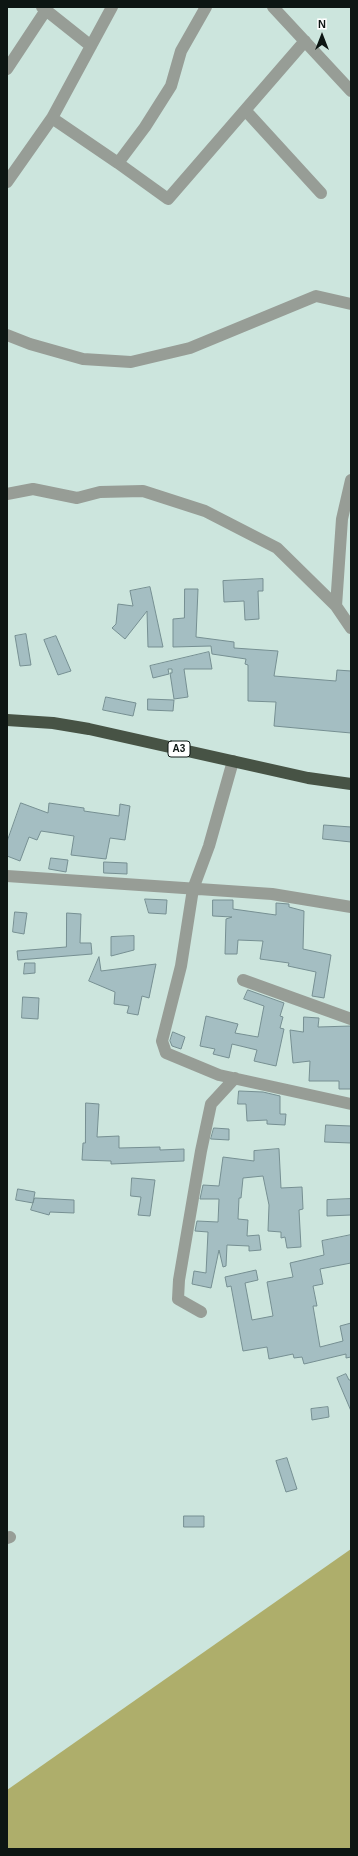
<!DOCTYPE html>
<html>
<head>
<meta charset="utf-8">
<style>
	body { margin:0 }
	#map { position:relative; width:358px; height:1856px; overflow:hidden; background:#cce5dd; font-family:Helvetica,sans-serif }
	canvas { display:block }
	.frame { position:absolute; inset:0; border:8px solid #0d1613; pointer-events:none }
	.north { position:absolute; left:302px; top:16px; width:40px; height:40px; -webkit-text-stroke:3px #fff; paint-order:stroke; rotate:0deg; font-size:11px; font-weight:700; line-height:16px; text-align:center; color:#0d1613 }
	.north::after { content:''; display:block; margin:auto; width:14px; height:18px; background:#0d1613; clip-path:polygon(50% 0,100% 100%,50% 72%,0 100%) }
</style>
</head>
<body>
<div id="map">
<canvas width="358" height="1856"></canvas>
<div class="frame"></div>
<div class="north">N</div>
</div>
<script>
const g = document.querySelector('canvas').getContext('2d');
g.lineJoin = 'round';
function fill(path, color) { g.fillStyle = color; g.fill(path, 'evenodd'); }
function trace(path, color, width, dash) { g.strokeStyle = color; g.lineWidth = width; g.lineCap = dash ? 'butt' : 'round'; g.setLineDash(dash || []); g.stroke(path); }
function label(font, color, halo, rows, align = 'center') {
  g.font = font + ' Helvetica,sans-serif'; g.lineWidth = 4; g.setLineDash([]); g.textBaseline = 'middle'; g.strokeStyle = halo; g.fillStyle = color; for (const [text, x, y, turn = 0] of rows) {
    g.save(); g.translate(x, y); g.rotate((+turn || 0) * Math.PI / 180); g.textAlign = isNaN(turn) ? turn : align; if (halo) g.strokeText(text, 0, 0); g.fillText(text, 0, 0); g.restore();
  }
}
fill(new Path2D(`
	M351,1549V1849H7V1790Z`), '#aeae6b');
const building = new Path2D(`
	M263,579V591H258L259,619L245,620L244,601L224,602L223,581Z
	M150,587L152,596L163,647H148L147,611L125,639L112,628L116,624L118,604L133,606L130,591Z
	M185,589H198L196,637L234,642V648L278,651L274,676L336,681L337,670L351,671V733L274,726L276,702L248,701V665L245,664L246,659L212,654L211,646L173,647V619L184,618Z
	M26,634L31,665L20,666L15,636Z
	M56,636L71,671L58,675L44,640Z
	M209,652L212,669H184L188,697L174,699L170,673H172V669H168L169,674L153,678L150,666Z
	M106,697L136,703L133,716L103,710Z
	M148,699L174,700L173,711L148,710Z
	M21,803L48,813L49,803L84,808V811L119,816L120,804L130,806L125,840L110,838L106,859L71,855L74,836L41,831L37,840L29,837L20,861L7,856V842Z
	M324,825L351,827V842L323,839Z
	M51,858L68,860L66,872L49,869Z
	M104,862L127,863V874L104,873Z
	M145,899L167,900L166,914L149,913Z
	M213,900H233V909L276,915V903L289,904V907L304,911L303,949L331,955L324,998L312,996L316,972L288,966L289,963L260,959L263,941L238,940L237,954H225L226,919L232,917L213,916Z
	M15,912L27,913L24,934L13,932Z
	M67,913L81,914L80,943H91L92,954L18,960L17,951L66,947Z
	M134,936V950L111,956V937Z
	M99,957L101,971L156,964L149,998L142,996L138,1015L127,1013L129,1006L114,1004L115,992L89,981Z
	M25,963H35V973L24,974Z
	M248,990L284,1003L280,1016L283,1017L280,1028L284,1029L276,1066L254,1061L257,1050L232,1044L229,1058L213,1054L215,1049L200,1046L206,1016L238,1024L235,1033L258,1037L264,1006L244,999Z
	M23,997L39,998L38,1019L22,1018Z
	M304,1017L319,1018L318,1027L351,1026V1089H339V1081H309L310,1061L293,1063L290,1030L303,1032Z
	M173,1032L185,1037L181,1049L172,1046L170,1041Z
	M239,1091L263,1092L280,1096V1114H286L285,1125L267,1124V1120L247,1121L246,1104H238Z
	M86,1103L99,1104L97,1137L119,1136V1148L160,1147V1150L184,1149V1161L111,1164V1161L82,1160L83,1143H85Z
	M326,1125L351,1126V1143L325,1142Z
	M214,1128L229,1129V1140L211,1139Z
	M279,1149L281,1188L302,1187L303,1209L299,1210L301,1247L287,1248L285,1237L281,1238V1232L268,1231L269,1205L263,1176L243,1178L241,1198H239L238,1219L248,1220L247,1236L259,1235L261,1250L249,1251V1246L227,1245L226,1266L223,1267L219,1250L211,1288L192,1284L194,1271L206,1273L208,1232L195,1231L197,1221L218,1222L219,1199H200L203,1185L219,1186L223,1157L254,1161V1151Z
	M132,1178L155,1180L150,1216L138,1215L141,1197L131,1196Z
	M18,1189L35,1192L33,1203L16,1200Z
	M35,1198L74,1200V1213L50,1212L49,1215L31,1210Z
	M351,1199V1215L327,1216V1200Z
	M351,1235V1263L320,1269L323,1284L313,1286L317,1306H313L320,1347L343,1341L340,1326L351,1323V1357L346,1358V1354L304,1364L302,1357L294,1358L293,1354L269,1359L267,1347L243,1351L231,1286L227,1287L225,1277L256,1270L258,1280L245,1283L252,1320L273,1316L267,1282L293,1277L290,1263L324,1255L322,1241Z
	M346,1374L349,1380H351V1411L337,1378Z
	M328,1407L329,1417L312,1420L311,1409Z
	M287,1458L297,1489L286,1492L276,1461Z
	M184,1516H204V1527H184Z`);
fill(building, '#a4bec2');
trace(building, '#768f92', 1);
trace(new Path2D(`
	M42,7L91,46
	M273,7L351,91
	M7,69L46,10
	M246,111L321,193
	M52,118L118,163L168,199L305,41
	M118,163L145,127L171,86L181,51L206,7
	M7,182L52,118L112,7
	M7,335L30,344L83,359L131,362L190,348L316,296L351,304
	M351,480L342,519L336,606L351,628
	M7,494L33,489L77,498L100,492L143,491L205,511L277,548L336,606
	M233,761L209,846L193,889L181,966L162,1041L166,1053L219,1075L351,1104
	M7,876L272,894L351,907
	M243,980L351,1019
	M201,1312L178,1299L179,1280L201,1151L211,1104L235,1078
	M7,1538L10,1537`), '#979d96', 12);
trace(new Path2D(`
	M7,720L53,723L89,729L308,778L351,784`), '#475345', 12);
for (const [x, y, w] of [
	[179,749,22]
]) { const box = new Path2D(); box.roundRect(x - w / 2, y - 8, w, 16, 3); g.fillStyle = '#fff'; g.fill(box); trace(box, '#0d1613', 1); }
label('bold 10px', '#0d1613', null, [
	["A3",179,749]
]);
</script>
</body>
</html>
